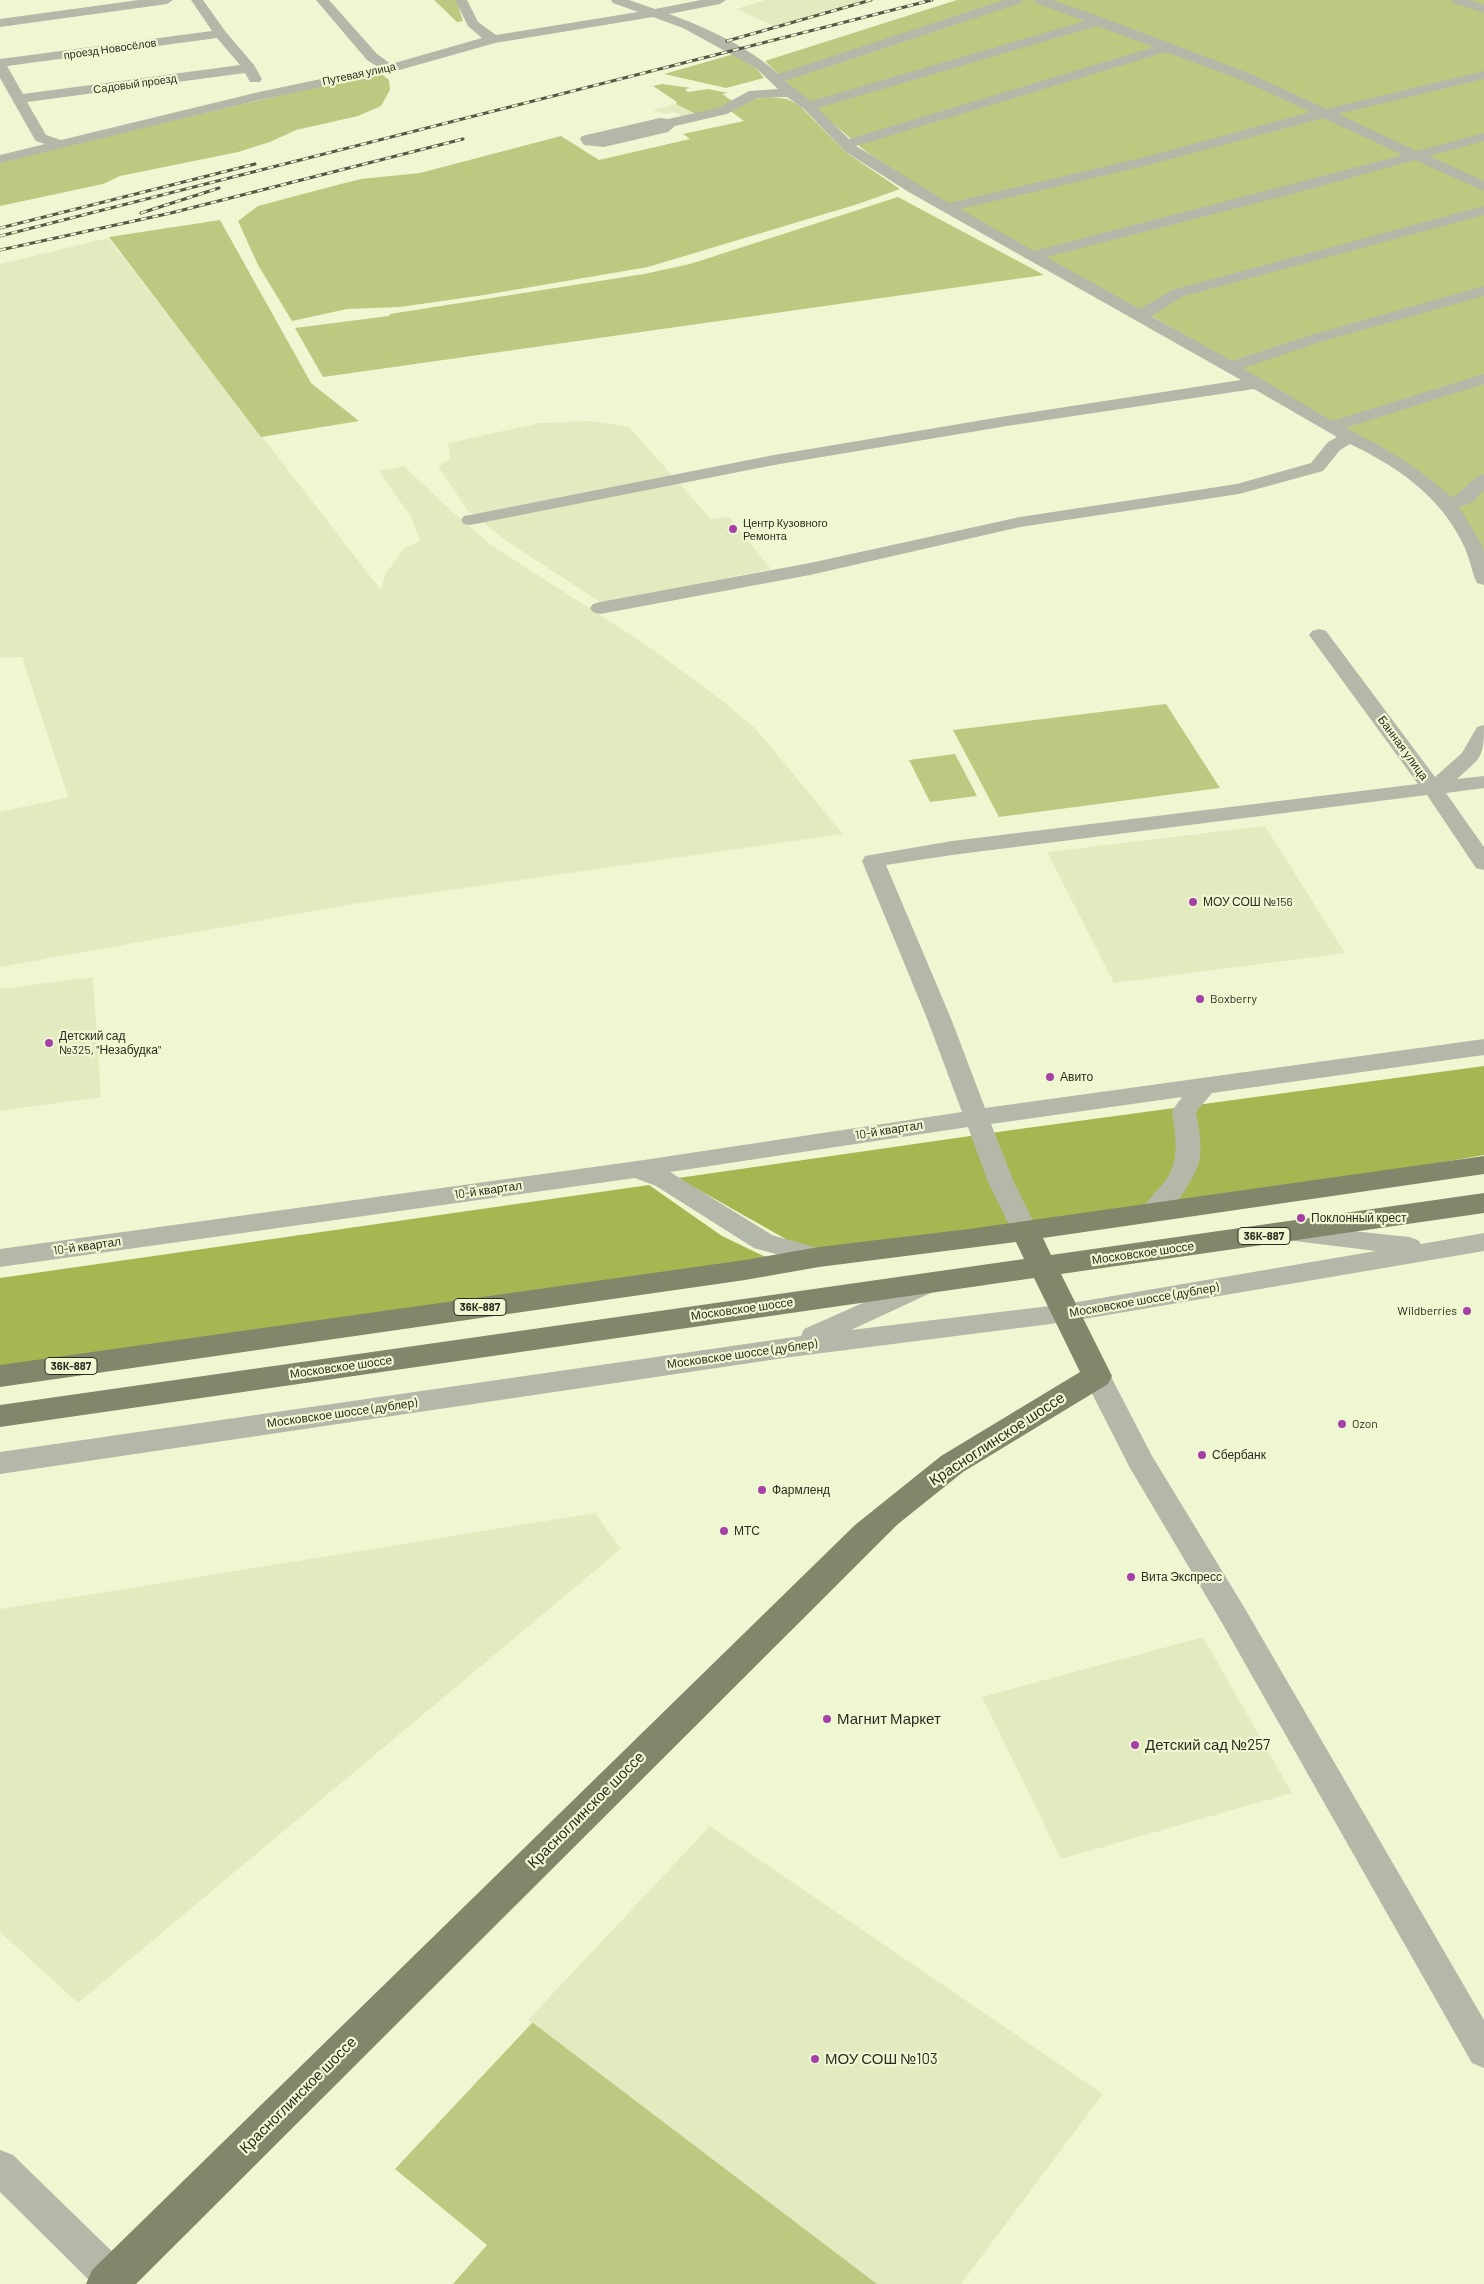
<!DOCTYPE html>
<html>
<head>
<meta charset="utf-8">
<style>
	body { margin:0 }
	canvas { display:block; background:#eff7d2 }
</style>
</head>
<body>
<canvas width="1484" height="2284"></canvas>
<script>
const g = document.querySelector('canvas').getContext('2d');
g.lineJoin = 'round';
function fill(path, color) { g.fillStyle = color; g.fill(path, 'evenodd'); }
function trace(path, color, width, dash) { g.strokeStyle = color; g.lineWidth = width; g.lineCap = dash ? 'butt' : 'round'; g.setLineDash(dash || []); g.stroke(path); }
function label(font, color, halo, rows, align = 'center') {
  g.font = font + ' Barlow,sans-serif'; g.lineWidth = 4.5; g.setLineDash([]); g.textBaseline = 'middle'; g.strokeStyle = halo; g.fillStyle = color; for (const [text, x, y, turn = 0] of rows) {
    g.save(); g.translate(x, y); g.rotate((+turn || 0) * Math.PI / 180); g.textAlign = isNaN(turn) ? turn : align; if (halo) g.strokeText(text, 0, 0); g.fillText(text, 0, 0); g.restore();
  }
}
fill(new Path2D(`
	M765,0H875L778,28L736,9Z
	M676,104L695,113L682,116L674,112L667,114L652,110Z
	M108,238L381,590L385,575L404,548L420,541L411,517L379,471L404,466L447,507L491,545L648,646L724,702L755,728L843,834L353,904L0,967V812L68,797L22,657L0,658V264Z
	M591,421L629,427L711,519L729,517L771,569L603,604L508,542L468,511L438,466L450,459L448,443L540,423Z
	M1265,826L1345,953L1114,983L1047,852Z
	M93,977L101,1097L0,1111V989Z
	M595,1513L621,1549L78,2003L0,1932V1609Z
	M1203,1637L1292,1793L1061,1859L982,1697Z
	M710,1826L1103,2094L961,2284H877L528,2020Z`), '#e2ebc0');
fill(new Path2D(`
	M434,0H456L463,21L457,22Z
	M957,0H1484V566L1455,502L1265,382L1150,315L953,207L889,168L864,150L797,92L765,61Z
	M734,54L752,63L764,78L726,88L664,74Z
	M379,72L389,80L390,90L381,106L358,116L296,130L270,142L238,152L120,176L103,184L0,206V161Z
	M662,84L691,88L685,89L688,92L708,89L728,93L722,94L734,102L715,110L696,114L676,104L677,102L653,86Z
	M768,97L787,99L799,105L847,153L900,189L858,204L648,267L484,295L400,307L347,309L292,321L258,265L238,221L258,206L337,185L361,179L420,173L561,136L599,160L690,139L683,134L744,121L729,110L753,99Z
	M898,197L1044,275L323,377L295,328L389,316L390,314L644,274L690,264Z
	M220,220L311,383L359,421L261,437L109,237Z
	M1166,704L1220,788L999,817L953,730Z
	M955,754L977,796L930,802L909,760Z
	M532,2023H533L877,2284H453L487,2245L395,2169Z`), '#bcc981');
fill(new Path2D(`
	M1484,1066V1155L1153,1212L838,1254L791,1242L678,1178L1012,1130Z
	M649,1185L722,1236L780,1264L0,1377V1278Z`), '#a6b650');
fill(new Path2D(`
	M139,0H173L167,4L0,27V19Z
	M191,0H203L225,31L254,65L262,79L260,82H250L245,73L27,102L46,135L61,140L259,92L378,67L367,60L316,0H329L377,54L391,64L482,38L468,26L455,0H467L478,22L496,35L638,12L613,3L611,0H629L655,9L701,0H726L720,4L669,14C703,26 753,49 778,74L1004,0H1023L1021,3L785,81L811,101L1085,21L1036,3L1034,0H1052L1104,18L1251,74L1326,109L1484,71V79L1338,114L1417,151L1484,133V141L1429,156L1484,181V191L1415,160L1296,193L1046,257L1140,309L1172,290L1484,206V215L1184,296L1151,316L1232,361L1311,335L1484,286V296L1323,341L1243,368L1332,421L1484,374V384L1345,428C1385,447 1418,467 1451,497C1465,493 1470,477 1484,474V490L1473,502L1459,507L1481,543L1484,551V585L1477,583L1475,579C1471,567 1468,553 1462,542C1439,495 1396,466 1350,444L1340,450L1323,471L1239,494L1020,527L810,575L600,614L593,612L590,608L593,604L600,602L810,563L1020,517L1237,484L1311,463L1328,442L1337,437L1254,389L1007,426L774,465L470,525L464,524L461,520L464,516L470,515L774,455L1007,416L1241,380L907,191L846,152L804,109L787,97L757,98L727,114L675,126L668,132L604,147L584,145L580,139L582,136L660,118L668,119L718,108L749,91L778,89L756,68L683,28L653,17L495,43L389,73L259,100L0,163V155L45,144L36,141L34,138L0,78V59L212,31ZM1097,26L1154,47L849,139L818,108ZM217,38L240,65L23,94L7,66ZM1166,52L1241,80L1311,112L1137,159L949,203L856,146ZM1323,118L1403,155L1034,251L960,209L1145,166Z
	M1451,0H1470L1484,5V13L1453,3Z
	M1319,629L1326,631L1435,777L1462,753L1477,727L1484,725C1484,759 1481,757 1457,779L1484,776V788L1446,793L1484,847V870L1476,868L1427,795L952,855L886,865L952,1021L985,1108L1484,1039V1055L1212,1093L1196,1112C1199,1127 1202,1143 1200,1159C1197,1174 1175,1208 1163,1218C1157,1222 1150,1220 1144,1218L1140,1212C1147,1201 1157,1191 1165,1181C1181,1160 1175,1134 1172,1111L1182,1097L991,1124L1014,1182L1038,1231L1034,1237L1025,1240L1016,1237L1012,1231L988,1182L968,1127L670,1172L772,1235L828,1251L832,1257L828,1263L819,1266L754,1248L656,1186L635,1178L0,1267V1249L637,1161L962,1112L928,1021L862,861L865,856L952,841L1418,784L1309,635L1312,631Z
	M1287,1224L1409,1237L1418,1240L1421,1244L1484,1233V1251L1066,1322L791,1357L0,1474V1452L801,1336L804,1329L926,1275L935,1277L939,1284L935,1291L851,1330L1066,1304L1376,1251L1278,1239L1274,1233L1278,1227Z
	M1097,1366L1107,1369L1152,1456L1244,1607L1484,2020V2068L1472,2063L1222,1623L1130,1468L1083,1376L1087,1369Z
	M0,2150L13,2155L126,2265L132,2278L129,2284H93L0,2192Z`), '#b4b8a8');
fill(new Path2D(`
	M1484,1156V1174L1043,1238L1051,1255L1484,1193V1213L1061,1274L1112,1376L1108,1384L963,1472L898,1524L136,2284H86L92,2270L855,1525L941,1456L1080,1372L1034,1278L0,1427V1405L1024,1259L1016,1242L819,1267L745,1280L0,1387V1365L745,1260L819,1247L969,1229Z`), '#81876b');
const rail = new Path2D(`
	M727,41L871,0
	M141,213L219,188
	M0,228L255,164
	M0,236L932,0
	M0,250L171,213L463,139`);
trace(rail, '#555846', 3);
trace(rail, '#eff7d2', 2, [6]);
for (const [x, y, r, color] of [
	[733,529,5,"#a541a6"],
	[1193,902,5,"#a541a6"],
	[1200,999,5,"#a541a6"],
	[49,1043,5,"#a541a6"],
	[1050,1077,5,"#a541a6"],
	[1301,1218,5,"#a541a6"],
	[1467,1311,5,"#a541a6"],
	[1342,1424,5,"#a541a6"],
	[1202,1455,5,"#a541a6"],
	[762,1490,5,"#a541a6"],
	[724,1531,5,"#a541a6"],
	[1131,1577,5,"#a541a6"],
	[827,1719,5,"#a541a6"],
	[1135,1745,5,"#a541a6"],
	[815,2059,5,"#a541a6"]
]) { const dot = new Path2D(); dot.arc(x, y, r, 0, 2 * Math.PI); g.fillStyle = color; g.fill(dot); trace(dot, '#eff7d2', 2); }
label('11px', '#2b2d20', '#eff7d2', [
	["проезд Новосёлов",110,49,-8],
	["Путевая улица",359,74,-12],
	["Садовый проезд",135,84,-8]
]);
label('11px', '#2b2d20', '#eff7d2', [
	["Центр Кузовного",743,523],
	["Ремонта",743,536]
], 'left');
for (const [x, y, w] of [
	[1264,1236,52],
	[480,1307,52],
	[71,1366,52]
]) { const box = new Path2D(); box.roundRect(x - w / 2, y - 8.5, w, 17, 4); g.fillStyle = '#eff7d2'; g.fill(box); trace(box, '#2b2d20', 1); }
label('bold 11px', '#2b2d20', null, [
	["36К-887",1264,1236],
	["36К-887",480,1307],
	["36К-887",71,1366]
]);
label('12px', '#2b2d20', '#eff7d2', [
	["Банная улица",1403,748,54],
	["10-й квартал",889,1130,-9],
	["10-й квартал",488,1190,-8],
	["10-й квартал",87,1246,-8],
	["Московское шоссе",1143,1253,-8],
	["Московское шоссе (дублер)",1144,1300,-10],
	["Московское шоссе",742,1309,-8],
	["Московское шоссе (дублер)",742,1354,-8],
	["Московское шоссе",341,1367,-8],
	["Московское шоссе (дублер)",342,1413,-8]
]);
label('12px', '#2b2d20', '#eff7d2', [
	["МОУ СОШ №156",1203,902],
	["Boxberry",1210,999],
	["Детский сад",59,1036],
	["№325, \"Незабудка\"",59,1050],
	["Авито",1060,1077],
	["Поклонный крест",1311,1218],
	["Wildberries",1457,1311,"right"],
	["Ozon",1352,1424],
	["Сбербанк",1212,1455],
	["Фармленд",772,1490],
	["МТС",734,1531],
	["Вита Экспресс",1141,1577]
], 'left');
label('15px', '#2b2d20', '#eff7d2', [
	["Красноглинское шоссе",997,1439,-33],
	["Красноглинское шоссе",586,1810,-45],
	["Красноглинское шоссе",298,2095,-45]
]);
label('15px', '#2b2d20', '#eff7d2', [
	["Магнит Маркет",837,1719],
	["Детский сад №257",1145,1745],
	["МОУ СОШ №103",825,2059]
], 'left');
</script>
</body>
</html>
